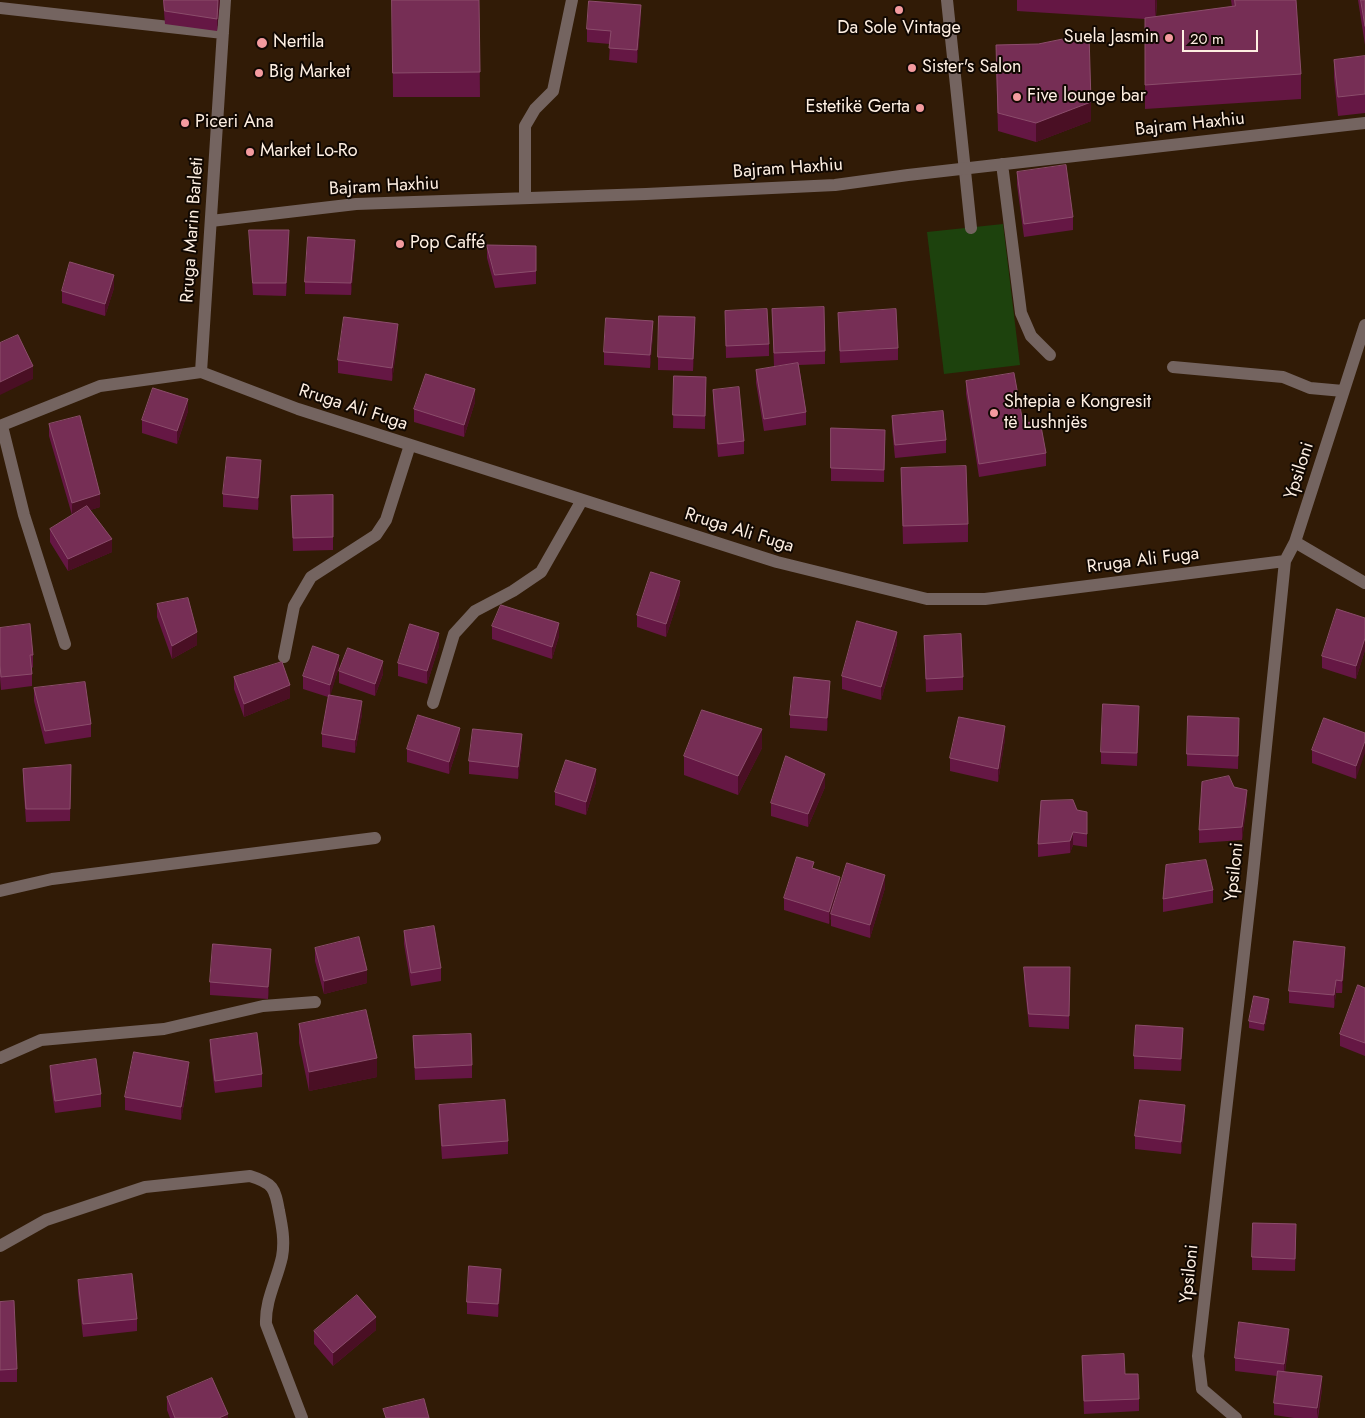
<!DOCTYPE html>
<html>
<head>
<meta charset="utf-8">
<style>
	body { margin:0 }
	#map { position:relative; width:1365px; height:1418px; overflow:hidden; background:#311b06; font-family:Jost,sans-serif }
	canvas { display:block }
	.scale { position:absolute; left:1182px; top:30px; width:76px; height:22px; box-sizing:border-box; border:2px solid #feefe2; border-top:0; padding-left:6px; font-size:15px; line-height:18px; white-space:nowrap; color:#feefe2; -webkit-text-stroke:4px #110802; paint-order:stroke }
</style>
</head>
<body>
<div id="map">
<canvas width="1365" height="1418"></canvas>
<div class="scale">20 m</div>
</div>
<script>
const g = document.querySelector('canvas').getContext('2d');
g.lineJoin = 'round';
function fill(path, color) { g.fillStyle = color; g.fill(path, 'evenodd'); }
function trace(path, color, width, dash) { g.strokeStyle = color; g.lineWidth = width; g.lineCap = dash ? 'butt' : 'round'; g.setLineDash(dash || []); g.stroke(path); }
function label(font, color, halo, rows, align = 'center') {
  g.font = font + ' Jost,sans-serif'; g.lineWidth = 4; g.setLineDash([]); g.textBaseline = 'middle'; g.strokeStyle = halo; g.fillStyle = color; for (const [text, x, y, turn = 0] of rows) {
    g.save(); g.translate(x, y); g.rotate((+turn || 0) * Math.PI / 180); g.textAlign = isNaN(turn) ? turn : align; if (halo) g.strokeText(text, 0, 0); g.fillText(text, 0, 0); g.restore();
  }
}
fill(new Path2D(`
	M1003,224L1020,365L944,374L927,232Z`), '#1d420d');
trace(new Path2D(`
	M947,0L971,228`), '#746460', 12);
trace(new Path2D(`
	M0,8L223,33
	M1002,164L1021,313L1031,336L1050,355
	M525,198V126L535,109L553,91L572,0
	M211,221L356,204L646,194L835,185L908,175L1365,123
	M1173,367L1283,377L1310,388L1343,391
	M201,372L225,0
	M0,426L100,386L201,372L298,409L777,562L927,599H985L1285,561
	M2,426L24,515L65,644
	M1295,542L1365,583
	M284,657L294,606L311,577L376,535L386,520L410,445
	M433,703L454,634L475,611L513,591L541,572L582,500
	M0,891L52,879L375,838
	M0,1058L41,1040L164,1029L263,1006L315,1002
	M0,1246L46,1220L145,1187L250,1176C273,1183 275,1188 279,1211C282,1226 285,1241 282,1257C277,1280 265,1300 266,1324L302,1418
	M1236,1418L1202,1389L1198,1356L1252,883L1285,561L1295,542L1365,325`), '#746460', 12);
fill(new Path2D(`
	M163,0H220L217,31L165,24Z
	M392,0H479L480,97H393Z
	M1017,0H1157L1156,17L1232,7L1231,0H1296L1301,74V99L1145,109V19L1017,11Z
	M1358,0H1365V45Z
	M641,17L637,63L609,60L610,44L587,42V29Z
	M1365,56V113L1338,116L1334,78V60Z
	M996,63L1091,121L1036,142L998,131Z
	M1017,172L1073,217V230L1024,237L1017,185Z
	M249,230L289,243L286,296L253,295L249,242Z
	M487,245L536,246V284L495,288L487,258Z
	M355,253L351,295L305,294V282Z
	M114,288L105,316L62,303V291Z
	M772,309L825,351V364L799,365L806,412V425L764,431L756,383V370L786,365L774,366Z
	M725,311L769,344V356L726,358Z
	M838,313L898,348V360L840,363Z
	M695,330L693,371L658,370V357Z
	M653,334L650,368L604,365V352Z
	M398,337L392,381L338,373V360Z
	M674,376L706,377L705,429L673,428Z
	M966,381L1023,423L1046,453V466L979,477L966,394Z
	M713,390L744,441V454L718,457L713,403Z
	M475,402L464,437L414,422V409Z
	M188,411L177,444L142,433V420Z
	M892,416L946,440V453L895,458L892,429Z
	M49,424L100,507L90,510L112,552L68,571L50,542V529L72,515L49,436Z
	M831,428L885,430L884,482L831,481Z
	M901,468L968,524V542L903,544Z
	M261,473L258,510L223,507V494Z
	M333,495V550L293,551L291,496Z
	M680,594L666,637L637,627V615Z
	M157,604L197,645L172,659L157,617Z
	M1365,618V650L1356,679L1322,668V656Z
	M492,626L559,636L552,659L492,639Z
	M0,628L33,655V667L32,668V686L1,690L0,678Z
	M924,636L963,677V690L926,692Z
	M897,644L881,700L842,689V676Z
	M439,646L427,684L398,676V663Z
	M339,667L330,695L362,714L355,753L322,747V734L328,697L303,689V676Z
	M339,671L383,674L375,696L339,683Z
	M234,677L290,698L244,717L234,689Z
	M34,688L91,724V737L45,744L34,701Z
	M830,693L827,731L790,728V715Z
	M1139,718L1137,766L1101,764V752Z
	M1239,731L1238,769L1187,766V754Z
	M1365,733L1356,779L1312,763V750Z
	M1005,739L998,782L950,771V758Z
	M460,740L449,774L407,762V749Z
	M522,747L518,779L469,774V761Z
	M762,748L738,795L684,775V756Z
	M71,765L70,821L26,822L23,782V769Z
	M596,782L586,815L555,805V792Z
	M825,787L808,827L771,816V803Z
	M1234,787L1247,802L1242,840L1199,843V830Z
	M1077,810L1087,812V847L1073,845L1070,853L1038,857V844Z
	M814,868L840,885L885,888L870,938L831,926V917L829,924L784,910V898Z
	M1213,890V903L1163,912V899Z
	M404,931L441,968V981L411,986L404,944Z
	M315,948L367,983L324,994L315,961Z
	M1345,959L1342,993H1336L1334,1008L1289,1003V991Z
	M271,961L268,999L210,995V982Z
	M1024,967H1070L1069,1029L1029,1027L1024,980Z
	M1365,988V1056L1340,1046V1034Z
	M1269,1006L1264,1031L1249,1028V1021Z
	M299,1024L377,1077L309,1091L299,1043Z
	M413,1036L472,1065V1078L415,1080Z
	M210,1040L262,1074V1087L215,1093L210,1053Z
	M1183,1040L1181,1071L1134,1069V1056Z
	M50,1066L101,1094V1107L55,1113L50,1079Z
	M189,1075L181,1120L125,1110V1097Z
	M439,1105L508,1141V1154L442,1159L439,1117Z
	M1185,1118L1181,1154L1135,1149V1136Z
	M1296,1237L1295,1271L1252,1270V1257Z
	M78,1280L137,1319V1331L83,1337L78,1292Z
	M501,1282L498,1317L467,1314V1302Z
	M0,1302L17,1369V1382H0Z
	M376,1330L333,1366L314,1344V1331Z
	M1289,1341L1285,1372L1322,1389L1318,1418H1294L1274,1415V1403L1277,1376L1235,1371V1358Z
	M1082,1356L1125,1374L1139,1399V1411L1084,1414Z
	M167,1397L228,1418H170L167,1410Z`), '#651744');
fill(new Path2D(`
	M218,0H220L217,31V19Z
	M1155,0H1157L1155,20Z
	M641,5V17L637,63V50Z
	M1091,102V121L1036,142V123Z
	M289,230V243L286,296V283Z
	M355,240V253L351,295V283Z
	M114,275V288L105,316V304Z
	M695,317V330L693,371V359Z
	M653,321V334L650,368V355Z
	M398,324V337L392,381V368Z
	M33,366V379L0,395V382Z
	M475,389V402L464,437V425Z
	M188,399V411L177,444V431Z
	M261,460V473L258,510V498Z
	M100,494V507L72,516V503Z
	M112,539V552L68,571V559Z
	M680,581V594L666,637V624Z
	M559,623V636L552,659V647Z
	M197,632V645L172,659V646Z
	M897,632V644L881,700V687Z
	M439,633V646L427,684V671Z
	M1365,638V650L1356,679V666Z
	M339,655V667L330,697V685Z
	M383,661V674L375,696V684Z
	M830,681V693L827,731V718Z
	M290,685V698L244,717V704Z
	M362,701V714L355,753V740Z
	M1139,706V718L1137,766V753Z
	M1239,718V731L1238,769V756Z
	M1005,726V739L998,782V769Z
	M460,728V740L449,774V762Z
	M762,729V748L738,795V776Z
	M522,734V747L518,779V767Z
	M1365,741V753L1356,779V766Z
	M596,769V782L586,815V802Z
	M825,774V787L808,827V814Z
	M1247,790V802L1242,840V827Z
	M1073,832V845L1070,853V841Z
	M885,875V888L870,938V925Z
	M840,877V889L831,914V917L829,924V912Z
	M1345,947V959L1342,993V981Z
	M271,949V961L268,999V987Z
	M367,970V983L324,994V981Z
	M1336,980V993L1334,1008V995Z
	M1269,999V1006L1264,1031V1024Z
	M1183,1028V1040L1181,1071V1059Z
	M377,1058V1077L309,1091V1072Z
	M189,1062V1075L181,1120V1107Z
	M1185,1105V1118L1181,1154V1142Z
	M501,1269V1282L498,1317V1304Z
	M376,1317V1330L333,1366V1353Z
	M1289,1329V1341L1284,1377V1364Z
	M1322,1376V1389L1317,1418V1408Z
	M228,1414V1418H219Z`), '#4a0f24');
const building = new Path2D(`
	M164,0H218L217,19L165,11Z
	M392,0H479L480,72L393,73Z
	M1235,0H1296L1301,74L1145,85V18L1235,6Z
	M1361,0H1365V26Z
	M589,1L641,5L637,50L609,48L611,31L587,29Z
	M1089,34L1091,102L1036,123L998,113L996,45L1038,44Z
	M1365,56V94L1338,97L1334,60Z
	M1066,165L1073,217L1024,224L1017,172Z
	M249,230H289L286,283H253Z
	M308,237L355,240L351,283L305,282Z
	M487,245L536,246V271L495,275Z
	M70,262L114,275L105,304L62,291Z
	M824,307L825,351L774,353L772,309Z
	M767,309L769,344L726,346L725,311Z
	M896,309L898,348L840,351L838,313Z
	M659,316L695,317L693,359L658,357Z
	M344,317L398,324L392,368L338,360Z
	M606,318L653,321L650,355L604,352Z
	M18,335L33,366L0,382V343Z
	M798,363L806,412L764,419L756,370Z
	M1014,373L1023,423L1040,421L1046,453L979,464L966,381Z
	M426,374L475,389L464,425L414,409Z
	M674,376L706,377L705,416L673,415Z
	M739,387L744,441L718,444L713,390Z
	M153,388L188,399L177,431L142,420Z
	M943,411L946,440L895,445L892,416Z
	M80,416L100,494L72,503L49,424Z
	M831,428L885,430L884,470L831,468Z
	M227,457L261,460L258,498L223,494Z
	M966,466L968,524L903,526L901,468Z
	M333,495V537L293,538L291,496Z
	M87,506L112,539L68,559L50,529Z
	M651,572L680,581L666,624L637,615Z
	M188,598L197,632L172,646L157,604Z
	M501,605L559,623L552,647L492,626Z
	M1337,609L1365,618V638L1356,666L1322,656Z
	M857,621L897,632L881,687L842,676Z
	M30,624L33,655H30L32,674L1,677L0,665V628Z
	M410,624L439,633L427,671L398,663Z
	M961,634L963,677L926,679L924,636Z
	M313,646L339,655L330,685L303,676Z
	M348,648L383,661L375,684L339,671Z
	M282,662L290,685L244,704L234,677Z
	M794,677L830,681L827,718L790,715Z
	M85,682L91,724L45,731L34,688Z
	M329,695L362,701L355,740L322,734Z
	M1103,704L1139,706L1137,753L1101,752Z
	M702,710L762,729L738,776L684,756Z
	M418,715L460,728L449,762L407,749Z
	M1188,716L1239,718L1238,756L1187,754Z
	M959,717L1005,726L998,769L950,758Z
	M1324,718L1365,733V741L1356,766L1312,750Z
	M473,729L522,734L518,767L469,761Z
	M786,756L825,774L808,814L771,803Z
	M566,760L596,769L586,802L555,792Z
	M71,765L70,809H26L23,769Z
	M1229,776L1234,787L1247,790L1242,827L1199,830L1202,782Z
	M1073,800L1077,810L1087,812V834L1073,832L1070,841L1038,844L1041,801Z
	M797,857L814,862L812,868L840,877L829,912L784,898Z
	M1206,860L1213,890L1163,899L1166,865Z
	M847,863L885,875L870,925L831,914Z
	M434,926L441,968L411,973L404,931Z
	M359,937L367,970L324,981L315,948Z
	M1294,941L1345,947L1342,981L1336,980L1334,995L1289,991Z
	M213,944L271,949L268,987L210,982Z
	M1024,967H1070L1069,1016L1029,1014Z
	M1358,985L1365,988V1043L1340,1034Z
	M1254,996L1269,999L1264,1024L1249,1021Z
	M366,1010L377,1058L309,1072L299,1024Z
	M1136,1025L1183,1028L1181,1059L1134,1056Z
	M257,1033L262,1074L215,1081L210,1040Z
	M471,1034L472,1065L415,1068L413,1036Z
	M134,1052L189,1062L181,1107L125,1097Z
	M96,1059L101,1094L55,1101L50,1066Z
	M505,1100L508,1141L442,1146L439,1105Z
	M1140,1100L1185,1105L1181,1142L1135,1136Z
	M1253,1223L1296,1224L1295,1259L1252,1257Z
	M469,1266L501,1269L498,1304L467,1302Z
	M132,1274L137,1319L83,1324L78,1280Z
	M357,1295L376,1317L333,1353L314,1331Z
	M14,1301L17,1369L0,1370V1302Z
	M1239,1322L1289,1329L1284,1364L1235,1358Z
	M1124,1354L1125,1374H1138L1139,1399L1084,1401L1082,1356Z
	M1278,1371L1322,1376L1317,1408L1274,1403Z
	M212,1378L228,1414L219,1418H175L167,1397Z
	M424,1399L429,1418H386L383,1409Z`);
fill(building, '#762e55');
trace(building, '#8b4d6b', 1);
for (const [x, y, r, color] of [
	[899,10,5,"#f49b9f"],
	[1169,38,5,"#f49b9f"],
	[262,43,6,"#f49b9f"],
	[912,68,5,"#f49b9f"],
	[259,73,5,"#f49b9f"],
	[1017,97,5,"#f49b9f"],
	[920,108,5,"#f49b9f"],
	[185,123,5,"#f49b9f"],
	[250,152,5,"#f49b9f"],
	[400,244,5,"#f49b9f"],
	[994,413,5,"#f49b9f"]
]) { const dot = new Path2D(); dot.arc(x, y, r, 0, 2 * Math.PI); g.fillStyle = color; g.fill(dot); trace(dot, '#110802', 2); }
label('18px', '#feefe2', '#110802', [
	["Da Sole Vintage",899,29,"center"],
	["Suela Jasmin",1159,38,"right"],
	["Nertila",273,43],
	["Sister's Salon",922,68],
	["Big Market",269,73],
	["Five lounge bar",1027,97],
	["Estetikë Gerta",910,108,"right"],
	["Piceri Ana",195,123],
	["Market Lo-Ro",260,152],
	["Pop Caffé",410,244],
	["Shtepia e Kongresit",1004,403],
	["të Lushnjës",1004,424]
], 'left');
label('18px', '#feefe2', '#110802', [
	["Bajram Haxhiu",1190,125,-6],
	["Bajram Haxhiu",788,169,-4],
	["Bajram Haxhiu",384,187,-3],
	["Rruga Marin Barleti",193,230,-86],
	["Rruga Ali Fuga",353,408,18],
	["Ypsiloni",1300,471,-72],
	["Rruga Ali Fuga",739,531,17],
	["Rruga Ali Fuga",1143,561,-7],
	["Ypsiloni",1235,872,-84],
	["Ypsiloni",1190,1274,-84]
]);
</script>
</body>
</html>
